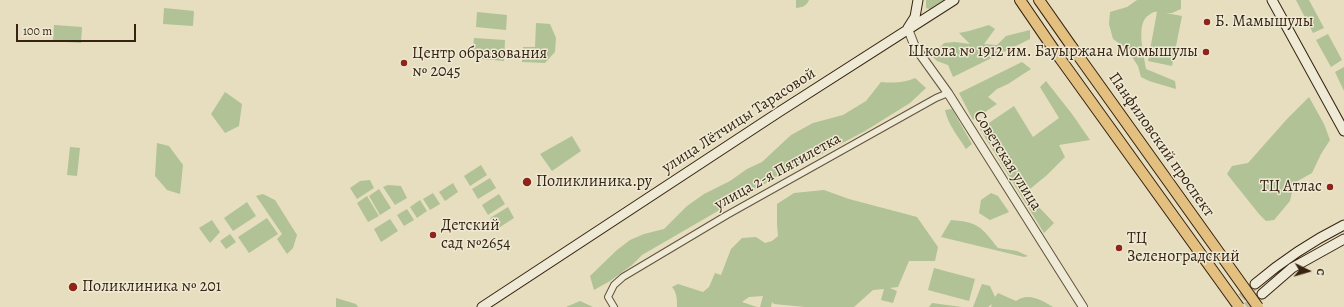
<!DOCTYPE html>
<html>
<head>
<meta charset="utf-8">
<style>
	body { margin:0 }
	#map { position:relative; width:1344px; height:307px; overflow:hidden; background:#e6debf; font-family:Alegreya,serif }
	canvas { display:block }
	.north { position:absolute; left:1288px; top:251px; width:40px; height:40px; -webkit-text-stroke:3px #efead5; paint-order:stroke; rotate:95deg; font-size:11px; font-weight:700; line-height:16px; text-align:center; color:#372311 }
	.north::after { content:''; display:block; margin:auto; width:14px; height:18px; background:#372311; clip-path:polygon(50% 0,100% 100%,50% 72%,0 100%) }
	.scale { position:absolute; left:16px; top:24px; width:120px; height:18px; box-sizing:border-box; border:2px solid #372311; border-top:0; padding-left:5px; font-size:12px; line-height:14px; white-space:nowrap; color:#372311; -webkit-text-stroke:3px #efead5; paint-order:stroke }
</style>
</head>
<body>
<div id="map">
<canvas width="1344" height="307"></canvas>
<div class="north">С</div>
<div class="scale">100 m</div>
</div>
<script>
const g = document.querySelector('canvas').getContext('2d');
g.lineJoin = 'round';
function fill(path, color) { g.fillStyle = color; g.fill(path, 'evenodd'); }
function trace(path, color, width, dash) { g.strokeStyle = color; g.lineWidth = width; g.lineCap = dash ? 'butt' : 'round'; g.setLineDash(dash || []); g.stroke(path); }
function label(font, color, halo, rows, align = 'center') {
  g.font = font + ' Alegreya,serif'; g.lineWidth = 3; g.setLineDash([]); g.textBaseline = 'middle'; g.strokeStyle = halo; g.fillStyle = color; for (const [text, x, y, turn = 0] of rows) {
    g.save(); g.translate(x, y); g.rotate((+turn || 0) * Math.PI / 180); g.textAlign = isNaN(turn) ? turn : align; if (halo) g.strokeText(text, 0, 0); g.fillText(text, 0, 0); g.restore();
  }
}
fill(new Path2D(`
	M796,0H809C806,7 802,7 796,8Z
	M926,0H944L932,9H929L926,8Z
	M1137,0H1181V9L1172,13H1166L1182,16L1172,66L1148,61L1157,12C1154,11 1152,13 1149,15C1135,23 1144,55 1146,69L1175,81L1176,89L1149,81L1141,77L1138,66L1126,48L1113,39L1109,24L1110,12L1127,7Z
	M1296,0H1309L1324,28L1313,33Z
	M164,8L194,11L193,26L163,24Z
	M477,12L507,15L506,30L476,27Z
	M536,23L550,24L556,38L555,52L545,63L522,62L523,47H535Z
	M54,25L82,27L81,43L53,41Z
	M989,25L995,29L984,44L997,45L1006,36L1030,30V39L953,77L948,65L937,61L932,56L944,43L955,42L970,44L959,33L969,31Z
	M1328,34L1342,60L1331,67L1316,40Z
	M474,38L505,40L504,61L472,58Z
	M1022,62L1031,69L1008,84L997,89L988,97L997,104L973,120L959,93Z
	M1344,67V91L1335,72Z
	M915,78L926,88L910,103L865,131L803,164L789,168L773,179L642,255L632,265L610,281L594,290L590,276L617,250L630,240L644,234L664,229L687,206L704,194L730,181L747,169L762,162L791,135L813,123L843,115L866,101L881,82C894,83 903,83 915,78Z
	M1046,81L1072,114L1090,140L1059,145L1065,157L1047,175L1030,189L1035,203L1054,223L1044,233L980,129L1014,106L1033,137L1059,118L1040,87Z
	M225,92L242,104L239,126L225,133L211,114Z
	M1309,97L1324,124L1330,140L1321,154L1312,173L1294,183L1290,201L1274,220L1266,221L1259,214L1227,174L1232,166L1248,163L1287,119Z
	M952,109L972,144L966,149C958,136 948,125 945,110Z
	M572,136L581,151L552,171L540,154Z
	M157,143L169,146L183,165L180,194L167,190L155,176Z
	M70,147L80,148L77,176L67,175Z
	M481,165L487,175L470,186L464,176Z
	M490,178L496,188L478,199L472,189Z
	M370,180L374,188L357,199L350,188L360,181Z
	M453,183L458,192L445,201L439,192Z
	M388,185L401,186L407,198L395,205L383,187Z
	M379,189L391,208L380,215L369,196Z
	M824,190L849,199L917,217L938,247L935,261H909L898,287L890,288L897,291L893,303L881,300L884,289L873,290L854,307H805L774,304L772,302L771,307H760L763,296L749,297L742,302L757,307H677C677,299 677,293 672,287L678,284L703,292L709,287L715,273L721,275L731,249L742,238L756,237L765,243L772,241L778,236L777,225V204L794,193Z
	M433,193L440,204L430,210L423,199Z
	M991,193L998,196L1009,212L990,220L979,213L981,200Z
	M263,194L275,200L297,235L293,248L287,254L277,239L282,234L256,196Z
	M499,194L505,204L488,215L482,205Z
	M367,196L379,216L368,222L357,203Z
	M420,200L427,211L417,218L410,207Z
	M247,202L256,216L233,231L224,218Z
	M508,207L514,218L497,229L490,218Z
	M407,209L414,220L404,226L397,215Z
	M267,218L278,234L249,253L238,237Z
	M390,219L398,231L381,242L374,229Z
	M212,220L220,232L210,243L199,228Z
	M951,220C979,222 981,227 998,248L1017,251L1028,256L1024,257L941,237Z
	M230,234L236,242L226,249L220,241Z
	M934,268L975,279L969,301L928,290Z
	M982,284L990,286L995,297L998,293L1016,301C1028,292 1042,300 1053,307H991L992,304L988,307H973Z
	M336,298L356,304L358,307H336Z
	M580,301L593,307H566Z
	M932,303L962,307H929Z`), '#b0c296');
trace(new Path2D(`
	M1232,307L1253,287
	M1247,307L1262,294`), '#c3b99c', 9, [9, 4.5]);
const minor = new Path2D(`
	M614,307L608,297L614,285L623,277L727,215L936,98L948,93`);
const tertiary = new Path2D(`
	M908,29L915,47L948,93L1083,307`);
const secondary = new Path2D(`
	M1272,0L1344,131
	M908,28L915,17L918,0
	M1255,284C1282,261 1312,241 1344,225
	M1262,294L1292,268L1344,239
	M482,307L779,112L954,0`);
const primary = new Path2D(`
	M1020,0L1059,57
	M1039,0L1072,47`);
trace(minor, '#63523c', 8);
trace(tertiary, '#63523c', 10);
trace(secondary, '#372311', 11);
trace(primary, '#372311', 12);
trace(minor, '#efead5', 6);
trace(tertiary, '#efead5', 8);
trace(secondary, '#efead5', 9);
trace(primary, '#e3bf80', 10);
const primaryBridge = new Path2D(`
	M1072,47L1258,307
	M1059,57L1239,307`);
trace(primaryBridge, '#372311', 12, []);
trace(primaryBridge, '#e3bf80', 10);
for (const [x, y, r, color] of [
	[1207,22,4,"#8f2418"],
	[1206,52,4,"#8f2418"],
	[404,63,4,"#8f2418"],
	[527,182,5,"#8f2418"],
	[1330,187,4,"#8f2418"],
	[433,235,4,"#8f2418"],
	[1119,248,4,"#8f2418"],
	[73,287,5,"#8f2418"]
]) { const dot = new Path2D(); dot.arc(x, y, r, 0, 2 * Math.PI); g.fillStyle = color; g.fill(dot); trace(dot, '#efead5', 1.5); }
label('16px', '#372311', '#efead5', [
	["Б. Мамышулы",1215,22],
	["Школа № 1912 им. Бауыржана Момышулы",1198,52,"right"],
	["Центр образования",412,54],
	["№ 2045",412,72],
	["Поликлиника.ру",536,182],
	["ТЦ Атлас",1322,187,"right"],
	["Детский",441,226],
	["сад №2654",441,244],
	["ТЦ",1127,239],
	["Зеленоградский",1127,257],
	["Поликлиника № 201",82,287]
], 'left');
label('16px', '#372311', '#efead5', [
	["улица Лётчицы Тарасовой",739,121,-33],
	["Панфиловский проспект",1161,145,55],
	["Советская улица",1007,161,58],
	["улица 2-я Пятилетка",778,172,-29]
]);
</script>
</body>
</html>
